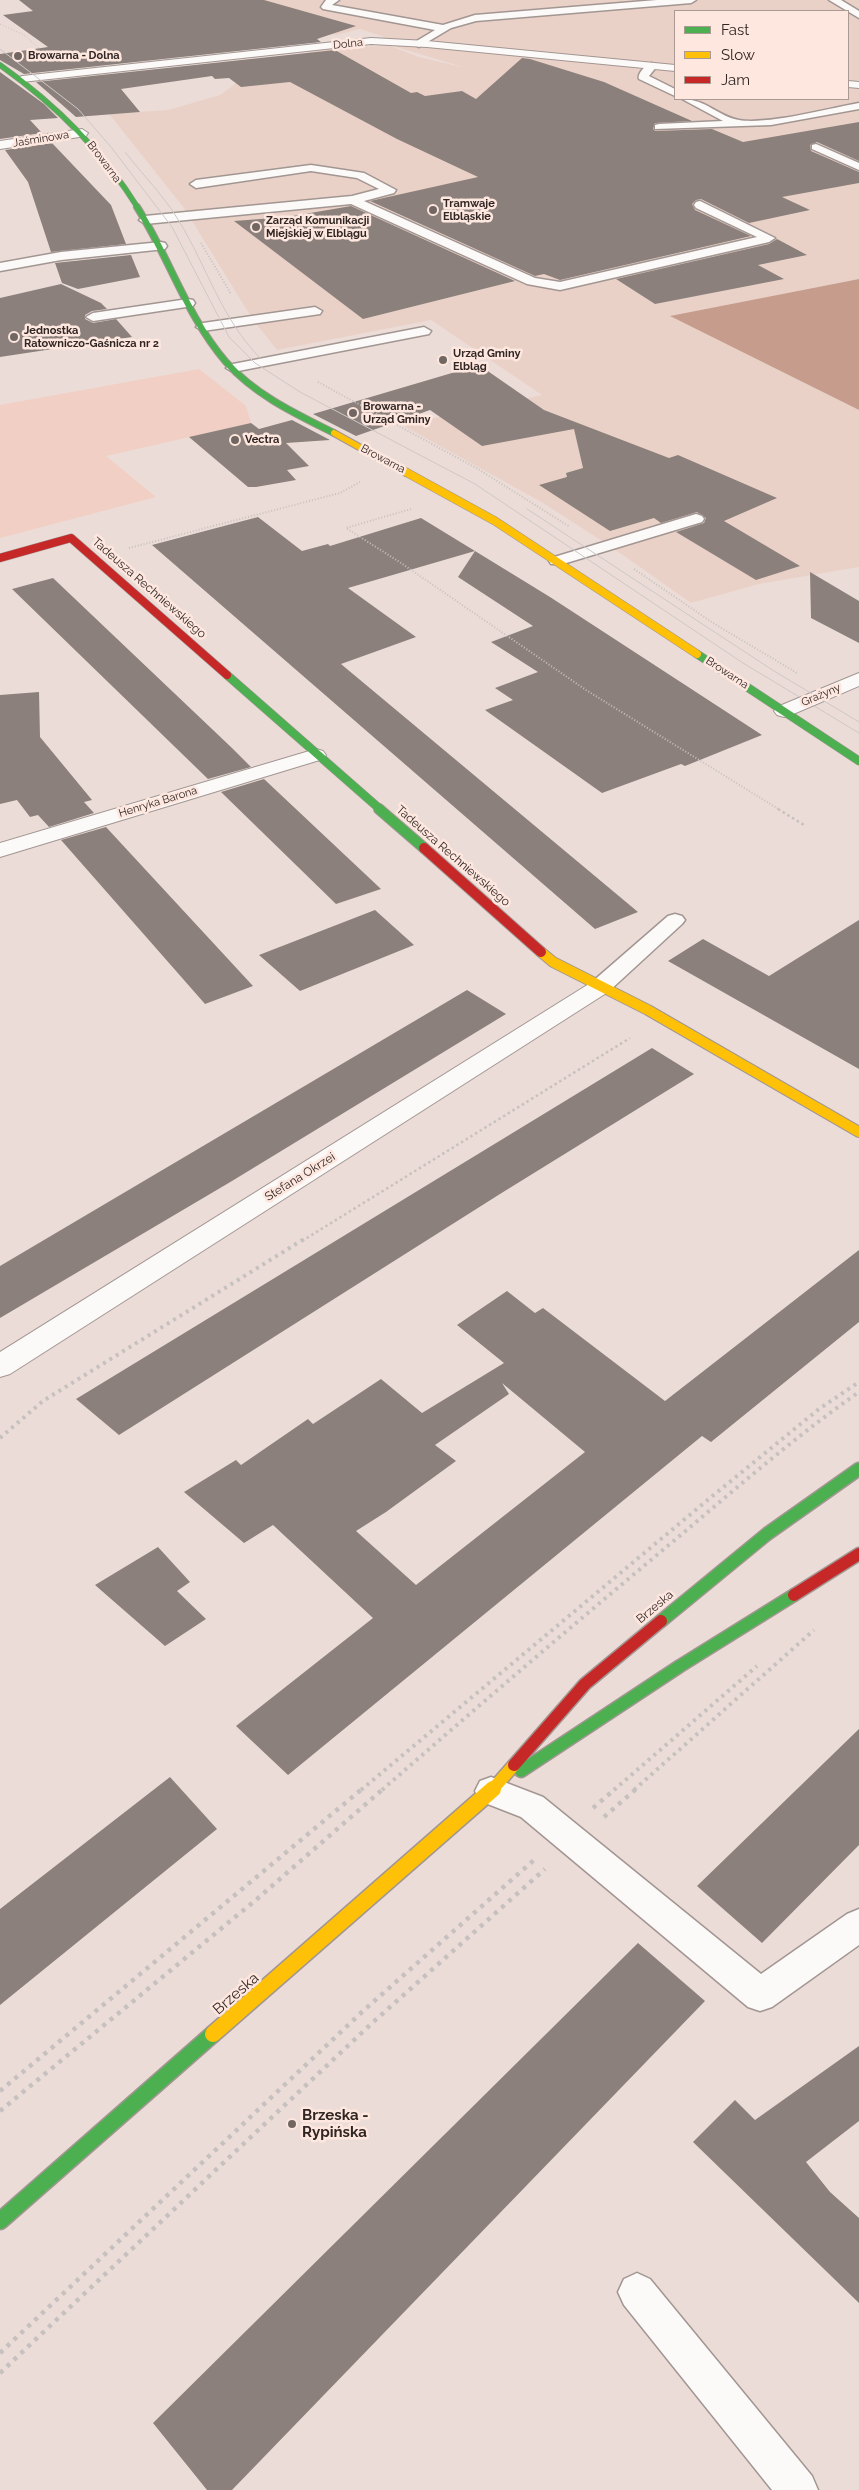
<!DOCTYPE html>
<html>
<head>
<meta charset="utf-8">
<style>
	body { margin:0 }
	#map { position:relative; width:859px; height:2490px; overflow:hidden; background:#ecdcd7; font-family:Raleway,sans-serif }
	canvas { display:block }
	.legend { position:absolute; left:674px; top:10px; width:175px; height:90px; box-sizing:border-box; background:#fde7df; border:1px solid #ab9a94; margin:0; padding:6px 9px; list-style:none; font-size:15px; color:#312623 }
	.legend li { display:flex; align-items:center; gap:10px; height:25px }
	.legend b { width:25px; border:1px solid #ab9a94 }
</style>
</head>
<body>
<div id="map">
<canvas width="859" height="2490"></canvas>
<ul class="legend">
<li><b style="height:6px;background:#4caf50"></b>Fast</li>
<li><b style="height:6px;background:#ffc107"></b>Slow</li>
<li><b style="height:6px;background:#c62828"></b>Jam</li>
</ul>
</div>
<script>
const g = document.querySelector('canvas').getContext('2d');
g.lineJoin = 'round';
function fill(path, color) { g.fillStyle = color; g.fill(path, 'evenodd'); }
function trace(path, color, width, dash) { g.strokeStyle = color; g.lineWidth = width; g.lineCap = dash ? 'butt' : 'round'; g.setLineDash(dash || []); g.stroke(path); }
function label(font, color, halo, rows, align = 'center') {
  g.font = font + ' Raleway,sans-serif'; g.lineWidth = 5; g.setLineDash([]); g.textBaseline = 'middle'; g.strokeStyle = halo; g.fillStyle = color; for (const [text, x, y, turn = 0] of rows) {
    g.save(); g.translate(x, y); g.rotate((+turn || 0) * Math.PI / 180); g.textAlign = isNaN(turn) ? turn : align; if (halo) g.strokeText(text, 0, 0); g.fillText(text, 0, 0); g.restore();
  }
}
fill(new Path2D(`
	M99,0H859V279L671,316L859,410V567L759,584L691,603L610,546L543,503L402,425L542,395L431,320L277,350L253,320L184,208L109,114L168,110L220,95L243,78L346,73L307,52L352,47L390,46L419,57L466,68L396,47L382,36L360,29L336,35ZM675,11H848V99H675Z`), '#ead1c8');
fill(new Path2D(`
	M199,369L246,406L251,423L106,456L156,497L0,538V405Z`), '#f1cfc4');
fill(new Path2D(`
	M859,279V410L670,316Z`), '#c69c8d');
fill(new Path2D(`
	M19,0H264L356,26L317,39L321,42L24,74L0,60V54L48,47L3,15L33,11Z
	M335,50L411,93L417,92L425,96L462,91L476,99L522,58L530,59L604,82L692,121L655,123L653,129L655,131L712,129L743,142L859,122V161L817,142L810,145L811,151L859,172V183L782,197L810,210L749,223L701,199L696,200L692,204L695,210L751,236L560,280L544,274L535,276L370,201L478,177L397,139L290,82L241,87L229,78L215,79L212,76L121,89L140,112L76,117L36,82Z
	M0,72L44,104L58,118L30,120L42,133L0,139Z
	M52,143L111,205L126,244L51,252L28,182L5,150Z
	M351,206L515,281L363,319L234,221L287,217Z
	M777,239L807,255L758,265L784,279L655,304L616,279L769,244Z
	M131,255L140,277L78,289L62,283L55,263Z
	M61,284L101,303L107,309L92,311L85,315V319L93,323L116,319L132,337L0,357V298Z
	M479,365L544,410L669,458L678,455L777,498L724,521L800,566L756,580L676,532L704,523L706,518L697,512L661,523L654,518L610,531L539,485L567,477L566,473L583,468L574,429L482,446L430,410L356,436L313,414Z
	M292,420L330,440L286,443L309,466L287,470L296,480L256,487H248L189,437L251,423L259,429Z
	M258,517L302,551L328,544L330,546L421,518L475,551L348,588L416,637L341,664L638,912L595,929L152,545Z
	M475,551L550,597L762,735L685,766L681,764L602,793L485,710L513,700L495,688L538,672L491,642L533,626L458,577Z
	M810,572L859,601V643L811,618Z
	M53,578L232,748L251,767L208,779L12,589Z
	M39,692L40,737L92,800L84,802L94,813L49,827L38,815L30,817L17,800L0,804V695Z
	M264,779L381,889L336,904L221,792Z
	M106,827L253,986L205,1004L61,840Z
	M375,910L414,945L300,991L259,955Z
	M859,920V1069L668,961L703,939L769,976Z
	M467,990L506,1014L232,1181L0,1318V1266Z
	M652,1048L694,1074L500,1194L119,1435L76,1399Z
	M859,1250V1322L711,1442L702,1436L288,1775L236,1726L373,1618L273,1525L244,1543L184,1492L236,1460L241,1465L308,1419L313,1424L381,1379L422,1413L504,1363L457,1325L507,1291L535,1313L543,1308L665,1401ZM502,1383L585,1452L416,1585L356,1531L386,1512L456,1461L435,1445L509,1394Z
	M158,1547L190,1582L177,1591L206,1619L165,1646L95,1585Z
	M859,1729V1845L762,1943L697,1886Z
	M170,1777L217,1829L0,2005V1909Z
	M638,1943L705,2001L232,2490H207L153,2423Z
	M859,2046V2121L806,2162L830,2192L859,2218V2303L693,2142L735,2100L755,2120Z`), '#8b807c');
const lane = new Path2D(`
	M326,0H339L332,5L443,25L475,15L657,0H696L691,3L476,21L451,28L419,47L414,44L415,42L435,30L323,9L321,7Z
	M829,0H841L859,11V18Z
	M652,63L657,66L649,76L675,89V96L639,79C637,74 646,64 652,63Z
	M682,99C706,99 719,117 739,120C767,125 830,108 859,103V109L771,125L655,129V125L659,124L723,121Z
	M816,144L859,163V170L812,149V145Z
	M311,165L364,173L396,190L394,193L364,201L535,278L560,282L757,237L696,208L694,205L696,202L700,201L775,238L769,242L560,290L527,284L351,204L145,224L139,220L145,216L352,196L379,189L357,178L311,171L196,188L190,184L196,180Z
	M161,242L165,243L167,246L165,249L61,260L0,271V263L61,252Z
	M188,299L193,300L195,303L193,306L93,321L86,317L93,313Z
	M315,307L322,311L320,314L203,331L196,327L203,323Z
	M424,327L431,331L429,334L233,372L226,368L233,364Z
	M696,514L702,516L704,519L702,522L563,564H551L549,561L551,558Z
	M675,914L682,916L685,920L682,924L608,992L600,994L592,992L589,987L592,982L668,916Z
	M491,1777L543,1797L761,1974L847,1914L859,1909V1945L772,2007L760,2011L748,2007L521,1817L480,1801L475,1791L480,1781Z
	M637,2273L650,2279L812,2476L818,2490H772L624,2305L618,2292L624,2279Z`);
const street = new Path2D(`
	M371,38L427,41L675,65V71L427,47L371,44L22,82L16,79L22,76Z
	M848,81L859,82V88L848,87Z
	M82,129L88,133L86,136L0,149V141Z
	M859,673V686L791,715L784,717L777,715L774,711L777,707Z
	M316,749L323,751L326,755L323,759L0,857V843Z
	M600,980L608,982L612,987L608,992L10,1374L0,1377V1352L592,982Z`);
const fastFar5 = new Path2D(`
	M0,65C55,104 102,150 138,208`);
const fastFar4 = new Path2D(`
	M137,207C169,257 187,317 226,362C255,395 296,414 334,433`);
const fastFar3 = new Path2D(`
	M697,654L859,761
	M227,675L381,810`);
const fastFar2 = new Path2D(`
	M379,809L424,848`);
const fastFar1 = new Path2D(`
	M661,1621L767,1534L859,1469
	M521,1771L680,1666L794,1595`);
const fast = new Path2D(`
	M0,2221L213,2034`);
const slowFar4 = new Path2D(`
	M334,433L406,473`);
const slowFar3 = new Path2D(`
	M404,471L495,521L697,654`);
const slowFar2 = new Path2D(`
	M541,952L553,962L648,1010L859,1132`);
const slowFar1 = new Path2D(`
	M492,1790L514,1765`);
const slow = new Path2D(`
	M213,2034L493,1789`);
const jamFar2 = new Path2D(`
	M0,558L71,538L227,675`);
const jamFar1 = new Path2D(`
	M424,848L541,952`);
const jam = new Path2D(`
	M794,1595L859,1554
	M514,1765L585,1684L661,1621`);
trace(lane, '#a29692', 3);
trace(street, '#a29692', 2);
trace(fastFar5, '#a29692', 6);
trace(fastFar4, '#a29692', 8);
trace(fastFar3, '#a29692', 9);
trace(fastFar2, '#a29692', 12);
trace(fastFar1, '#a29692', 15);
trace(fast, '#a29692', 19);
trace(slowFar4, '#a29692', 8);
trace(slowFar3, '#a29692', 9);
trace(slowFar2, '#a29692', 12);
trace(slowFar1, '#a29692', 15);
trace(slow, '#a29692', 19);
trace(jamFar2, '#a29692', 9);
trace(jamFar1, '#a29692', 12);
trace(jam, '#a29692', 15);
trace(new Path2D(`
	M0,24L24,35L40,49`), '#c6c1bf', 1, [1, 2]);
trace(new Path2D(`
	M201,243L231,294
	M318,382L478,469L570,527
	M411,509L346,528L401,563L586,690L780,810
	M129,548L340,493L360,482
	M634,569L713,623L797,673`), '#c6c1bf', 2, [1, 2]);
trace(new Path2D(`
	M778,809L804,825
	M302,1241L630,1038`), '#c6c1bf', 2.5, [2.5, 3]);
trace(new Path2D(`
	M0,1438L43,1401L304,1239
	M361,1790L704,1503L819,1409L859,1382
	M382,1790C477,1707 573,1625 670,1544C732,1492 793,1438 859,1392
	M614,1790L757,1666
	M634,1790L814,1630`), '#c6c1bf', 4, [3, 4.5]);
trace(new Path2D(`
	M593,1808L615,1789
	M604,1817L636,1789
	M0,2091L362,1789
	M0,2111L257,1899L383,1789
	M0,2353L363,2011L534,1860
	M0,2373L371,2024L545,1869`), '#c6c1bf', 4.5, [4, 5.5]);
fill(lane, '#fcfaf9');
fill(street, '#fcfaf9');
trace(fastFar5, '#4caf50', 5);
trace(fastFar4, '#4caf50', 6);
trace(fastFar3, '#4caf50', 8);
trace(fastFar2, '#4caf50', 10);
trace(fastFar1, '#4caf50', 12);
trace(fast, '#4caf50', 16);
trace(slowFar4, '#ffc107', 6);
trace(slowFar3, '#ffc107', 8);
trace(slowFar2, '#ffc107', 10);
trace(slowFar1, '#ffc107', 12);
trace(slow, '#ffc107', 16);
trace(jamFar2, '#c62828', 8);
trace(jamFar1, '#c62828', 10);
trace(jam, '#c62828', 12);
trace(new Path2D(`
	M0,49L78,109L111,147L172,227L229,337L255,363L300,392L475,484L743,663L859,733
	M125,152C143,175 164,196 179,221C207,267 221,318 260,358
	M527,509L774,671L859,722`), '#cdc8c7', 1);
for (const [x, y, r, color] of [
	[18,56,5,"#726662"],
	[433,210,5,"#726662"],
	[256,227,5,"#726662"],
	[14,337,5,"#726662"],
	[443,360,5,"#726662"],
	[353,413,5,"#726662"],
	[235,440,5,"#726662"],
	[292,2124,5,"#726662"]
]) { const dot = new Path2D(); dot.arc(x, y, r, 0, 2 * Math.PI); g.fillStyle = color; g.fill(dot); trace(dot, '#fde7df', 2); }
label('11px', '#312623', '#fde7df', [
	["Dolna",348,44,-6],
	["Jaśminowa",41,139,-9],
	["Browarna",104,162,53],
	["Browarna",383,459,28],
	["Browarna",727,673,33],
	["Grażyny",821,695,-23],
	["Henryka Barona",158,802,-17]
]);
label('bold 11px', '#312623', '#fde7df', [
	["Browarna - Dolna",28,56],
	["Tramwaje",443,204],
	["Elbląskie",443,217],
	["Zarząd Komunikacji",266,221],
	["Miejskiej w Elblągu",266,234],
	["Jednostka",24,331],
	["Ratowniczo-Gaśnicza nr 2",24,344],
	["Urząd Gminy",453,354],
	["Elbląg",453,367],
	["Browarna -",363,407],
	["Urząd Gminy",363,420],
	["Vectra",245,440]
], 'left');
label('12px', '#312623', '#fde7df', [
	["Tadeusza Rechniewskiego",149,588,41],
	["Tadeusza Rechniewskiego",453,856,41],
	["Stefana Okrzei",300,1177,-32],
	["Brzeska",655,1607,-40]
]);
label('15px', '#312623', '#fde7df', [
	["Brzeska",236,1994,-41]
]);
label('bold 15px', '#312623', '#fde7df', [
	["Brzeska -",302,2115],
	["Rypińska",302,2132]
], 'left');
</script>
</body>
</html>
